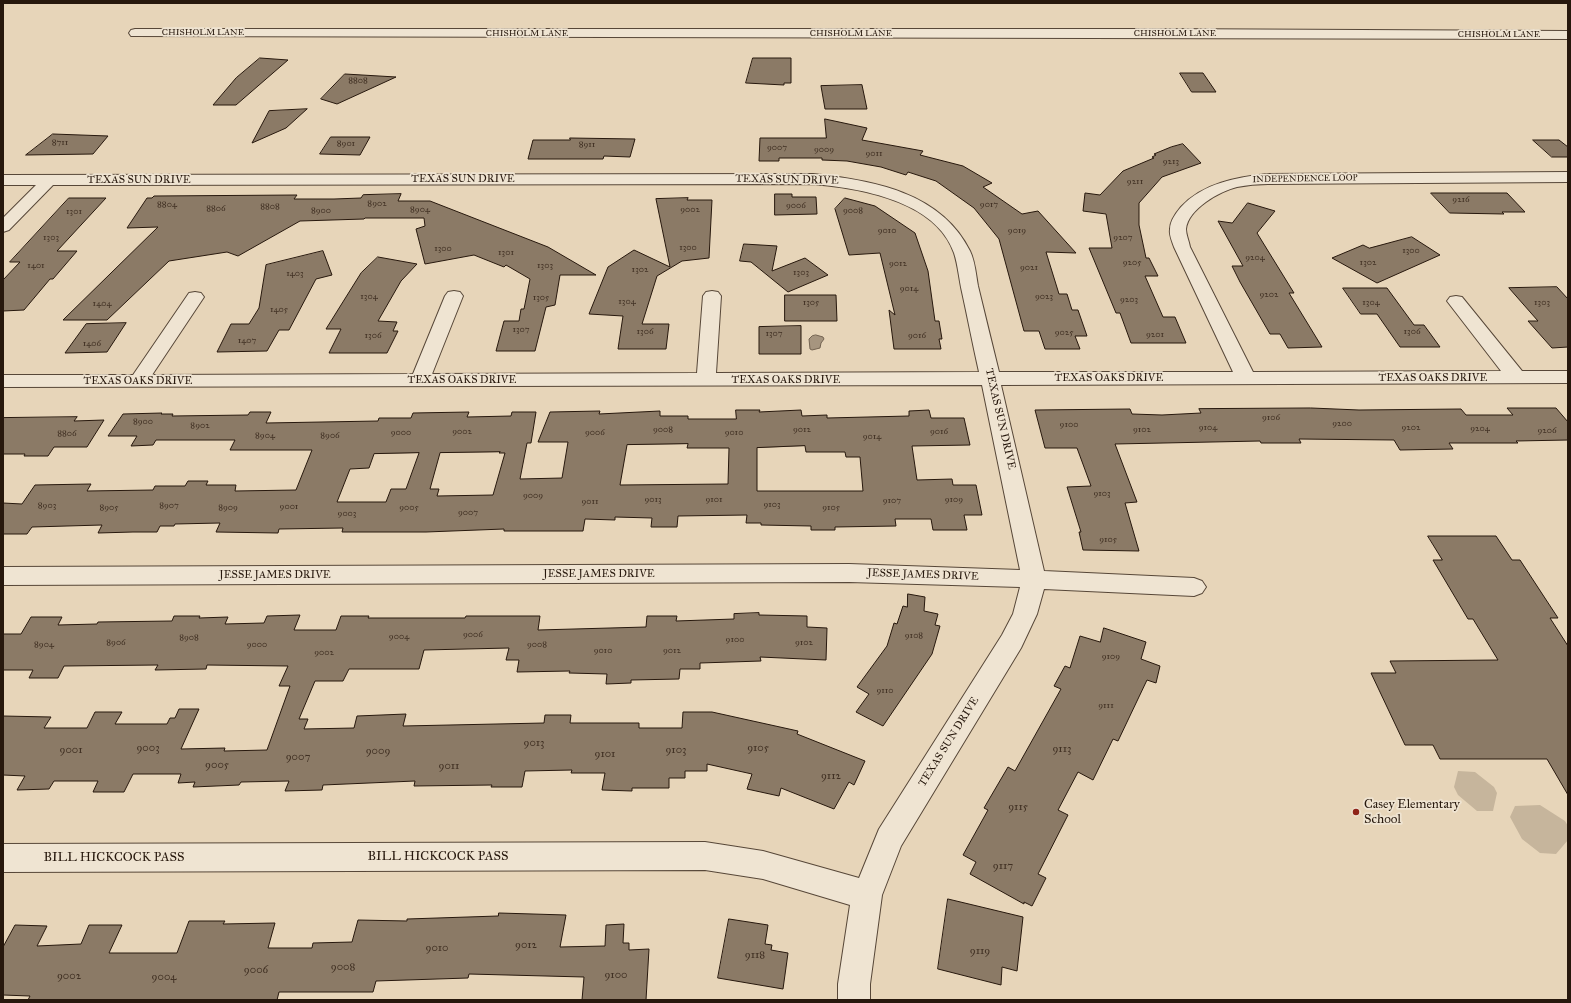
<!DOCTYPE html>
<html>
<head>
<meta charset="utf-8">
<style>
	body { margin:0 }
	#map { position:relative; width:1571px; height:1003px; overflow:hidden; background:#e7d5b9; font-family:"IM FELL Great Primer",serif }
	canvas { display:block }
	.frame { position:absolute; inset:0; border:4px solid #27180d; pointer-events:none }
</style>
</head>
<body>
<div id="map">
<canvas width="1571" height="1003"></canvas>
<div class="frame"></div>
</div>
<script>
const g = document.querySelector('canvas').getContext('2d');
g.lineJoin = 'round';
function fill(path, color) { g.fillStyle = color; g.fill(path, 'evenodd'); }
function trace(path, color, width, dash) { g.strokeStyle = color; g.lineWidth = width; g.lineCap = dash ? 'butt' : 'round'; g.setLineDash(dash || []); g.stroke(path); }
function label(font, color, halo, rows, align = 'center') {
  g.font = font + ' "IM FELL Great Primer",serif'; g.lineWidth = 3.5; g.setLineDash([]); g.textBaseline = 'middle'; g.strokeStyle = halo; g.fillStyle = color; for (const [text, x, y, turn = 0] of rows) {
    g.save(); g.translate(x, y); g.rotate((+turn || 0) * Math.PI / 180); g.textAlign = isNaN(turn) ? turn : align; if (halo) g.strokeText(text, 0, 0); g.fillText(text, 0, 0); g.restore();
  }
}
fill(new Path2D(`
	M1458,771L1475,772L1494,787L1497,793L1493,811H1477L1458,795L1454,787Z
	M1540,805L1565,821L1568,826V840L1556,854L1540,853L1522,839L1510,817L1515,806Z`), '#c6b59c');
const water = new Path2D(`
	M816,335L823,337L824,339L821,343L820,348L812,350L810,349L809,339L812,336Z`);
fill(water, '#a6957f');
trace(water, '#736351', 1);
const building = new Path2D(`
	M260,58L288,60L236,105H213L236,78Z
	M753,58H791V83H784V85L746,83Z
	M1180,73H1203L1216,92H1192Z
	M345,74L396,77L337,104L321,99Z
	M862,85L867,109H825L821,86Z
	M307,109L286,128L252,143L269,111Z
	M825,119L867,128L862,140L923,151L920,155L963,166L992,183L983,187L1022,214L1038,211L1076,253L1046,252L1059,294H1067L1072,310H1078L1087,336H1075L1080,349H1045L1039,331H1024L999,239L974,208L936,181L908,172L906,175L881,167L847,161L822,160V158H779V161H759L760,138H826Z
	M53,134L108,136L93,154L26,155Z
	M331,137H370L360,155L320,154Z
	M570,138L635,139L630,157L604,156L603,159H528L533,140H570Z
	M1533,140H1559L1568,147V157H1552Z
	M1183,144L1201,163L1162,177L1139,203V225L1146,258H1149L1158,276H1145L1163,317H1175L1186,343H1131L1120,313H1116L1089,248H1112L1106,214L1083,211L1085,193L1100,195L1123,171L1154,158L1152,157L1156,155L1154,154L1171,147Z
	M1431,193H1507L1525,212H1502L1504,214L1450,213Z
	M401,194L398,201H430L548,247L596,275H560L555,305L546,307L535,351H496L504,321H519L521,309H524L530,279L506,265L504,267L474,255L425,264L416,229L425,226L424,218H365L364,219L300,221L238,256L227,252L169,261L107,320H63L158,227L127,228L147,198H152L154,196L297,195L294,199H334L361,198L363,195Z
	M775,194H792V197H816L817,214L775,215Z
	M69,198H106L57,251H77L53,279H50L24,310L3,311V280L20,262H10Z
	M688,198L687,200H712L709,258L682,261L657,276L642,324H669L666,349H618L623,316L589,314L608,267L634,250L670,267L656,199Z
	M845,198L875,206L915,233L928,271L935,321H939L942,339H939L941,349H894L889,310L895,315L880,253L849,255L835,209Z
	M1248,203L1275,211L1257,233L1294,293H1289L1322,347L1288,348L1280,334H1270L1240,282L1232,266H1243L1218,221L1232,223Z
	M1412,237L1440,255L1377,283L1332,258L1363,245L1369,248Z
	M744,244L777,246L772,271L805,258L828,275L788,292L751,262L740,261Z
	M323,251L332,275L316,279L289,330H279L267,351L217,352L231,324H249L259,308L266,265Z
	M378,257L417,264L401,281L378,321L397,322L393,331H398L387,353H329L341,329H326L361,273Z
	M1557,287L1568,299V347L1552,348L1528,321H1538L1509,288Z
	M1343,288H1387L1414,325H1424L1440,347H1400L1377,314H1361Z
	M785,295H836L837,321H785Z
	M126,323L107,352L65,353L86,324Z
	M801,326V354H759V327Z
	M1311,408L1359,410L1461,409L1466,415H1513L1507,408H1556L1568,422V440L1516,441L1518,443H1449L1453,449L1400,450L1394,440L1299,439L1301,443H1261L1260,441L1115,444L1137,502L1125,503L1139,551L1083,550L1079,532H1081L1067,487L1091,486L1077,448H1045L1035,410L1130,409L1132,414L1162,415L1201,413L1199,409Z
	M736,410H760L759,412L801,410L802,416L827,415V418L909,416V411L929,410L931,418H964L970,445L912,446L917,480L952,479L953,485H976L982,515H964L967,530H933L931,519H895L896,526L835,527V530H811V526L761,525V523H746L747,515L678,516L677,527H651L652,518L615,517V520L585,519L583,531H504V529L426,532H342L343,528L279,529L278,533L216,532L220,523L175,524L174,526H160L157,532H133L98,533L102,525L32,527L27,534H3V503L22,504L35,485L91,484L87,491L153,490L155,486H185L188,481H208L206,485H236L235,491L296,490L312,450H230L235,440H156L153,445L131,446L137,436H108L123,414L162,413L161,414H173L172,416L248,415L250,412H271L266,423L378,421L379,418H411L413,413L469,412L467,417L511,416L512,412H536L531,443H527L520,479L562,478L568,442H538L550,412L600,411L599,414L660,411V416H688V419H736ZM688,444L687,448H729L728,484L620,485L627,445ZM805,446L806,452H845L846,457H860L863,491H757V448ZM500,452L499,453H505L493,495L437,496L439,489H430L440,453ZM419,453L406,489H391L386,502H337L350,469L369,468L374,454Z
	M77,417L74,421L104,420L87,447H54L48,456H24L25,454H3V418Z
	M1428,536H1496L1512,560H1520L1558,618H1550L1568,646V795L1547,759H1440L1433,745H1405L1371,673H1396L1390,661L1498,660L1473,619H1468L1433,560H1442Z
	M908,594L925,597L924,611L938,614L935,625L940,626L932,654L883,726L856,712L869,694L857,687L887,646L894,623L897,624L903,606L907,607Z
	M759,613V615L807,616V627L827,628L826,660L760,657L761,661L700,663V669H680L679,679L631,680V683L606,684L607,674L569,673L570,671L517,672L519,660H506L509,648L424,650L419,669H349L343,681H315L299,719H308L304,729L354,728L357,716L406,714L403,726L544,723L545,715H571L570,723H639V728H682L683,712H712L798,731L797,734L865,761L854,785L849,782L834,809L781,788L779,796L747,789L752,774L707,764V771H685V778H669V788H632V791L602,790L605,773H571L572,770L525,771L522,787H491L492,785L414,786L415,781L323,785L322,790L285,791L289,781L241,782L239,785L193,787L195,782L178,783L181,774H133L124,792H93L98,781H54L49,789L17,790L25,776L3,775V716L51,717L44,728H87L95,712H122L115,724H167L170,718H175L179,709H199L181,749L225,748L224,751L267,750L290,686H279L288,666L207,665L206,669L155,670L158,665L64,666L58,678H29L33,670H3V634H21L31,617H62L58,625L97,624L98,622L172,621L174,616H200L199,618L228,617L225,624L264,623L267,616L300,615L294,630H336L341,616H369L368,618H465L466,616H540L538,630L646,627L647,616H677L676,621L734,619V614Z
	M1104,628L1146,642L1141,659L1160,666L1156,683L1147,680L1118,741L1113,739L1093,780L1078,772L1058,810L1068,815L1038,874L1046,878L1032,906L1024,902V904L970,874L976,862L963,855L988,810L984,808L1008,767L1015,771L1061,689L1054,686L1065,666L1070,668L1080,636L1100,642Z
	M948,899L1023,917L1017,971L1002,967L1001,985L938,969Z
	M499,913L566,915L560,947L605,946L606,925L624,924L623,943H629V950L649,949L646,1000H582L584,977L469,974L468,978L376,981L373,992H279L277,1000H28L30,996L3,995V947L15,925L47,926L37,946L81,944L89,925H122L109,953H177L189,921H225L223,924L275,923L268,948H312L313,943L352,942L358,920L407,921V919L498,916Z
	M729,919L768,925L765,944L772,945L771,950L788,953L783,989L718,978Z`);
fill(building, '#8b7a66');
trace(building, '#27180d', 1);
const street = new Path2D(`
	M135,29H1156L1568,31V39L131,36L129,33L131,30Z
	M1568,172V182L1268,184C1258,184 1247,185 1237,187C1220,191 1188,209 1186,229C1186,235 1189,241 1190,247L1253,372L1501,371L1447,301L1450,297L1456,296L1462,297L1522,371H1568V383L1001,385L1044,571L1194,578L1202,581L1206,587L1202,593L1194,596L1044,589L1037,614L1021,648L901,846L882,895L870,984V1000H838V984L850,905L763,879L705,870L3,872V844L705,842L763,851L859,878L879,829L1002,635L1013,614L1020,587L849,582L3,585V567L849,564L1020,570L982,385L3,387V375H133L189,293L195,292L201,293L204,297L152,375L413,374L445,296L448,292L454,291L460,292L463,296L432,374L697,373L703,296L706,292L712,291L718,292L721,296L716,373L979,372C973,346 968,319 962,292C959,279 958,265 954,253C936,201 860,188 813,184L53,185L9,230L3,232V218L36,185H3V175L813,174C872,180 941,192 970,251C975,261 976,275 978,286C985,315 992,344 999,372H1233L1174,247C1172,241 1169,235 1170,229C1170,221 1176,213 1181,207C1203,183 1237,177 1268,174Z`);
trace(street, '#574738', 2);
fill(street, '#efe4d2');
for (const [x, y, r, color] of [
	[1356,812,4,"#8f2418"]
]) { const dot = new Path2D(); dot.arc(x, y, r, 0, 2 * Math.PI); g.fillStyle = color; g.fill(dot); trace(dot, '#efe4d2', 1.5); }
label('9px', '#27180d', '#efe4d2', [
	["CHISHOLM LANE",203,33],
	["CHISHOLM LANE",527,34],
	["CHISHOLM LANE",851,34],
	["CHISHOLM LANE",1175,34],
	["CHISHOLM LANE",1499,35],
	["INDEPENDENCE LOOP",1305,179,-1]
]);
label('9px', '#403023', null, [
	["8808",358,81],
	["8711",60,143],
	["8901",346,144],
	["8911",587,145],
	["9007",777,148],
	["9009",824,150],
	["9011",874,154],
	["9213",1171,162],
	["9211",1135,182],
	["9216",1461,200],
	["8902",377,204],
	["8804",167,205],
	["9017",989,205],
	["9006",796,206],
	["8808",270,207],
	["8806",216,209],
	["8904",420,210],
	["9002",690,210],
	["8900",321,211],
	["9008",853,211],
	["1301",74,212],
	["9010",887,231],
	["9019",1017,231],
	["1303",51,238],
	["9207",1123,238],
	["1300",688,248],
	["1300",443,249],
	["1300",1411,251],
	["1301",506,253],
	["9204",1255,258],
	["9205",1132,263],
	["1302",1368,263],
	["9012",898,264],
	["1401",36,266],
	["1303",545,266],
	["9021",1029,268],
	["1302",640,270],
	["1303",801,273],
	["1403",295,274],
	["9014",909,289],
	["9202",1269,295],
	["1304",369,297],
	["9023",1044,297],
	["1305",541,298],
	["9203",1129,300],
	["1304",627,302],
	["1305",811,303],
	["1304",1371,303],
	["1303",1542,303],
	["1404",102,304],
	["1405",279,310],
	["1307",521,330],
	["1306",645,332],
	["1306",1412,332],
	["9025",1064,333],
	["1307",774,334],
	["9201",1155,335],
	["1306",373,336],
	["9016",917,336],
	["1407",247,341],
	["1406",92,344],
	["9106",1271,418],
	["8900",143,422],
	["9200",1342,424],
	["9100",1069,425],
	["8902",200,426],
	["9104",1208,428],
	["9202",1411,428],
	["9204",1480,429],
	["9008",663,430],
	["9012",802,430],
	["9102",1142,430],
	["9206",1547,431],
	["9002",462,432],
	["9016",939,432],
	["9000",401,433],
	["9006",595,433],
	["9010",734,433],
	["8806",67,434],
	["8904",265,436],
	["8906",330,436],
	["9014",872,437],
	["9103",1102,494],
	["9009",533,496],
	["9013",653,500],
	["9101",714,500],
	["9109",954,500],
	["9107",892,501],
	["9011",590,502],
	["9103",772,505],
	["8903",47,506],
	["8907",169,506],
	["9001",289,507],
	["8905",109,508],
	["8909",228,508],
	["9005",409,508],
	["9105",831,508],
	["9007",468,513],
	["9003",347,514],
	["9105",1108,540],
	["9006",473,635],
	["9108",914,636],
	["9004",399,637],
	["8908",189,638],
	["9100",735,640],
	["8906",116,643],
	["9102",804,643],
	["8904",44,645],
	["9000",257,645],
	["9008",537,645],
	["9010",603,651],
	["9012",672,651],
	["9002",324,653],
	["9109",1111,657],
	["9110",885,691],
	["9111",1106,706]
]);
label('11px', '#27180d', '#efe4d2', [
	["TEXAS SUN DRIVE",463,179],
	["TEXAS SUN DRIVE",139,180],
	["TEXAS SUN DRIVE",787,180,1],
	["TEXAS OAKS DRIVE",1109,378],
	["TEXAS OAKS DRIVE",1433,378],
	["TEXAS OAKS DRIVE",462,380],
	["TEXAS OAKS DRIVE",786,380],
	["TEXAS OAKS DRIVE",138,381],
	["TEXAS SUN DRIVE",1000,419,77],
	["JESSE JAMES DRIVE",599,574],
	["JESSE JAMES DRIVE",275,575],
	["JESSE JAMES DRIVE",923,575,2],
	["TEXAS SUN DRIVE",949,742,-58]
]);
label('11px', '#403023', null, [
	["9013",534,743],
	["9003",148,748],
	["9105",758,748],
	["9113",1062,749],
	["9001",71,750],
	["9103",676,750],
	["9009",378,751],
	["9101",605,754],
	["9007",298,757],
	["9005",217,765],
	["9011",449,766],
	["9112",831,776],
	["9115",1018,807],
	["9117",1003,866],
	["9012",526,945],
	["9010",437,948],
	["9119",980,951],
	["9118",755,955],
	["9008",343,967],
	["9006",256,970],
	["9100",616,975],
	["9002",69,976],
	["9004",164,977]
]);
label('13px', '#27180d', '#efe4d2', [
	["Casey Elementary",1364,805],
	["School",1364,820]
], 'left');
label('13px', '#27180d', '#efe4d2', [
	["BILL HICKCOCK PASS",438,857],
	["BILL HICKCOCK PASS",114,858]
]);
</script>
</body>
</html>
